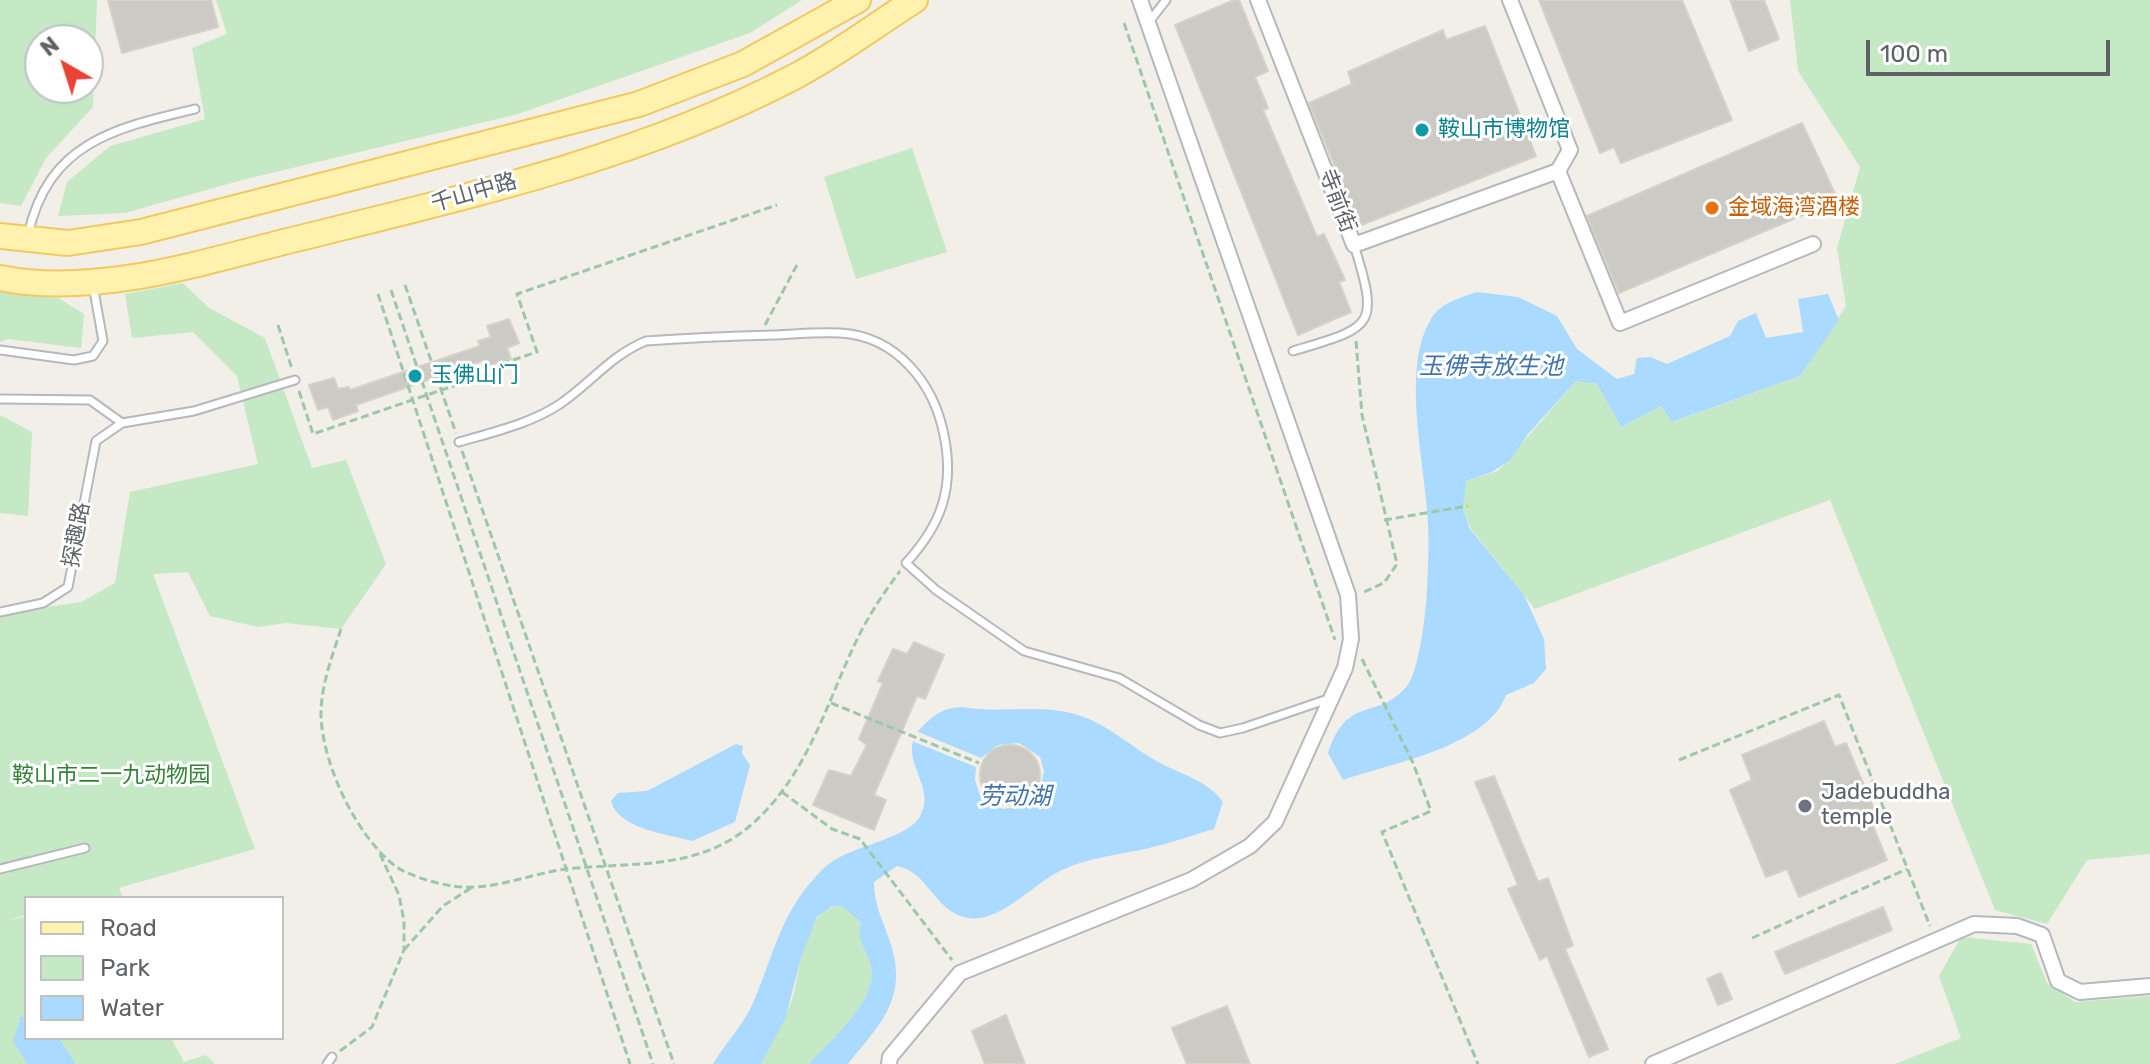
<!DOCTYPE html>
<html>
<head>
<meta charset="utf-8">
<style>
	body { margin:0 }
	#map { position:relative; width:2150px; height:1064px; overflow:hidden; background:#f1efe8; font-family:Rubik,sans-serif }
	canvas { display:block }
	.legend { position:absolute; left:24px; top:896px; width:260px; height:144px; box-sizing:border-box; background:#fff; border:2px solid #bfc1c3; margin:0; padding:10px 14px; list-style:none; font-size:24px; color:#5f6368 }
	.legend li { display:flex; align-items:center; gap:16px; height:40px }
	.legend b { width:40px; border:2px solid #bfc1c3 }
	.north { position:absolute; left:24px; top:24px; width:80px; height:80px; box-sizing:border-box; background:#fff; border:2px solid #bfc1c3; border-radius:50%; rotate:321deg; font-size:22px; font-weight:700; line-height:32px; text-align:center; color:#5f6368 }
	.north::after { content:''; display:block; margin:auto; width:28px; height:36px; background:#ea4335; clip-path:polygon(50% 0,100% 100%,50% 72%,0 100%) }
	.scale { position:absolute; left:1866px; top:40px; width:244px; height:36px; box-sizing:border-box; border:4px solid #5f6368; border-top:0; padding-left:10px; font-size:24px; line-height:28px; white-space:nowrap; color:#5f6368; -webkit-text-stroke:6px #fff; paint-order:stroke }
</style>
</head>
<body>
<div id="map">
<canvas width="2150" height="1064"></canvas>
<ul class="legend">
<li><b style="height:10px;background:#fff2af"></b>Road</li>
<li><b style="height:22px;background:#c5e8c5"></b>Park</li>
<li><b style="height:22px;background:#aadaff"></b>Water</li>
</ul>
<div class="north">N</div>
<div class="scale">100 m</div>
</div>
<script>
const g = document.querySelector('canvas').getContext('2d');
g.lineJoin = 'round';
function fill(path, color) { g.fillStyle = color; g.fill(path, 'evenodd'); }
function trace(path, color, width, dash) { g.strokeStyle = color; g.lineWidth = width; g.lineCap = dash ? 'butt' : 'round'; g.setLineDash(dash || []); g.stroke(path); }
function label(font, color, halo, rows, align = 'center') {
  g.font = font + ' Rubik,"Noto Sans SC",sans-serif'; g.lineWidth = 6; g.setLineDash([]); g.textBaseline = 'middle'; g.strokeStyle = halo; g.fillStyle = color; for (const [text, x, y, turn = 0] of rows) {
    g.save(); g.translate(x, y); g.rotate((+turn || 0) * Math.PI / 180); g.textAlign = isNaN(turn) ? turn : align; if (halo) g.strokeText(text, 0, 0); g.fillText(text, 0, 0); g.restore();
  }
}
fill(new Path2D(`
	M0,0H97L93,107L46,158L21,206L0,203ZM40,40H88V88H40Z
	M216,0H802L750,33L518,114L242,180L125,213L58,216L67,182L110,146L205,119L192,48L227,34Z
	M1790,0H2150V854L2087,860L2047,924L1995,910L1830,500L1535,609L1471,529L1463,509L1465,481L1498,471L1576,381L1597,384L1621,427L1661,406L1673,422L1800,376L1846,306L1837,248L1860,167L1798,71Z
	M912,148L947,252L856,279L824,177Z
	M183,283L209,308L265,338L312,468L346,460L386,564L341,629L286,623L258,627L210,616L188,572L153,574L255,849L119,888L123,898H26V915L8,920L26,917V1018L22,1017L14,1041L27,1064H0V614L81,602L115,583L130,492L258,464L237,376L193,332L132,338L125,294Z
	M0,292L58,298L84,314L81,348L8,339L0,342Z
	M0,415L32,432L28,516L0,513Z
	M842,906L861,922C856,942 867,949 871,968C878,1000 829,1041 809,1064H761C772,1042 785,1020 793,997C802,967 802,908 842,906Z
	M1961,937L2031,944L2047,983L2075,1002L2150,996V1064H1895L1961,1038L1939,976Z
	M59,1038H171L184,1062L206,1055L215,1064H76Z`), '#c5e8c5');
fill(new Path2D(`
	M1477,292L1518,297L1557,316L1577,349L1617,379L1634,374L1637,358L1650,357L1667,364L1730,336L1738,321L1756,313L1766,338L1803,332L1798,299L1828,294L1839,320L1800,376L1672,422L1661,406L1621,427L1597,384L1576,381L1529,433L1510,460L1492,472L1466,481L1463,509L1470,529L1524,595L1544,639L1546,669L1534,683L1506,695C1487,747 1392,763 1343,780L1328,753C1348,693 1377,722 1407,686C1419,672 1426,611 1427,591C1428,569 1429,546 1428,524C1426,466 1400,370 1431,319C1440,303 1460,298 1477,292Z
	M962,707C1001,714 1040,703 1078,715C1110,725 1133,749 1162,764C1184,775 1209,782 1223,802L1214,829C1193,835 1171,843 1149,848C1119,855 1088,857 1060,871C1033,884 1000,923 968,918C934,912 929,872 897,866L874,882C874,907 885,924 892,948C907,1001 878,1026 848,1064H809C829,1041 878,1000 871,968C867,949 856,942 861,922L841,906L831,907L817,917L802,955L785,1019L761,1064H713C726,1042 743,1026 753,1003C775,952 781,910 823,869C849,844 902,842 919,818C941,785 889,755 925,724C938,712 945,708 962,707Z
	M736,744L743,746L742,753L750,765L735,822L692,841C667,834 618,829 611,801L618,793L647,791Z
	M21,1016L26,1018V1038H59L76,1064H27L13,1041Z`), '#aadaff');
fill(new Path2D(`
	M916,731L981,758L998,745L1019,743L1040,757L1044,771L1041,785L1032,799L1017,807L1003,809L990,804L979,793L975,780L976,767L912,741Z`), '#f1efe8');
const building = new Path2D(`
	M108,0H211L218,27L122,53Z
	M1234,0H1239L1268,71L1255,77L1268,108L1263,110L1317,237L1324,234L1345,280L1339,282L1351,312L1298,335L1175,25Z
	M1539,0H1682L1732,120L1621,163L1614,147L1600,153Z
	M1730,0H1764L1779,39L1749,51Z
	M1485,26L1536,156L1359,226L1309,103L1352,84L1348,72L1443,30L1446,40Z
	M1802,123L1838,200L1619,293L1587,216Z
	M509,319L519,343L507,348L511,359L487,366L485,360L356,405L358,411L333,420L328,407L318,410L309,385L334,378L338,389L349,387L350,390L480,346L478,341L491,337L487,326Z
	M914,642L944,655L925,699L917,696L874,795L886,800L874,830L813,805L829,770L851,776L867,745L859,739L883,683L878,681L893,649L907,654Z
	M1824,721L1835,747L1846,743L1880,823L1873,826L1887,860L1799,897L1787,869L1766,877L1730,790L1752,780L1742,755Z
	M980 775a30 30 0 1 1 60 0a30 30 0 1 1-60 0Z
	M1494,776L1538,882L1548,878L1573,945L1565,949L1608,1049L1589,1057L1547,956L1540,960L1508,889L1518,885L1475,782Z
	M1883,907L1892,930L1785,974L1775,952Z
	M1721,973L1732,999L1718,1005L1707,979Z
	M1227,1006L1250,1064H1187L1172,1028Z
	M1006,1015L1025,1064H985L972,1031Z`);
fill(building, '#cccac5');
trace(building, '#d6d1c6', 2);
const service = new Path2D(`
	M1149,22L1166,0
	M28,235C48,143 114,128 195,109
	M0,350L74,360L93,356L103,341L93,285
	M1293,351C1373,327 1380,328 1354,245
	M0,399L90,400L122,423L194,411L295,380
	M459,442C493,432 530,424 560,404C590,384 611,355 646,341C688,338 731,336 773,335C795,334 818,332 840,333C897,336 934,384 944,435C955,488 941,525 906,563L936,590L1024,651L1119,678L1199,725L1220,733L1243,728L1328,699
	M0,612L43,603L68,587L96,441L122,423
	M0,869L85,848
	M327,1064L332,1057`);
const minor = new Path2D(`
	M1258,0L1354,245L1558,171
	M1510,0L1570,150L1558,171L1620,323L1813,244
	M889,1064L890,1057L960,973L1191,880L1250,846L1275,822L1345,668L1351,639L1348,595L1140,0
	M1653,1064L1974,924L2017,926L2042,935L2058,981L2080,992L2150,986`);
const primary = new Path2D(`
	M0,236L68,243L141,232L639,104L743,64L858,0
	M0,278C96,297 199,263 292,240C461,198 636,159 792,78C835,56 874,26 915,0`);
trace(service, '#b5b8bc', 11);
trace(minor, '#b5b8bc', 18);
trace(primary, '#f2c960', 28);
trace(new Path2D(`
	M1124,23L1335,640
	M405,285L456,433
	M391,290L653,1064
	M378,294L630,1064
	M278,325L292,369
	M765,325L798,263
	M1356,341L1362,415L1397,564L1384,583L1364,592
	M299,391L313,434L500,370L498,365L537,352L517,294L777,205
	M462,451L674,1064
	M1384,520L1468,506
	M341,629C332,657 320,688 321,718C324,767 356,835 395,866C409,876 435,883 452,886C490,892 529,874 566,869C630,862 698,871 751,825C805,778 824,711 853,648C865,621 882,595 900,571
	M1362,659L1413,763L1431,811L1382,832L1478,1064
	M831,703L979,763
	M1679,760L1839,695L1930,926
	M782,792L832,829L860,839L952,960
	M1752,938L1907,869
	M404,950L443,906L471,888
	M340,1051L372,1027L404,950V921L399,895L378,850`), '#9cc7a9', 3, [8, 4]);
trace(service, '#fff', 7);
trace(minor, '#fff', 14);
trace(primary, '#fff2af', 24);
for (const [x, y, r, color] of [
	[1422,130,8,"#0f9aa8"],
	[1712,208,8,"#e8710a"],
	[415,376,8,"#0f9aa8"],
	[1805,806,8,"#6b7280"]
]) { const dot = new Path2D(); dot.arc(x, y, r, 0, 2 * Math.PI); g.fillStyle = color; g.fill(dot); trace(dot, '#fff', 3); }
label('22px', '#0d838f', '#fff', [
	["鞍山市博物馆",1438,130],
	["玉佛山门",431,376]
], 'left');
label('22px', '#5f6368', '#fff', [
	["千山中路",474,193,-16],
	["寺前街",1337,201,69],
	["探趣路",77,535,-80]
]);
label('22px', '#c56008', '#fff', [
	["金域海湾酒楼",1728,208]
], 'left');
label('22px', '#348238', '#fff', [
	["鞍山市二一九动物园",111,776]
]);
label('22px', '#5b616d', '#fff', [
	["Jadebuddha",1821,793],
	["temple",1821,818]
], 'left');
label('italic 24px', '#4174aa', '#fff', [
	["玉佛寺放生池",1491,367],
	["劳动湖",1015,797]
]);
</script>
</body>
</html>
